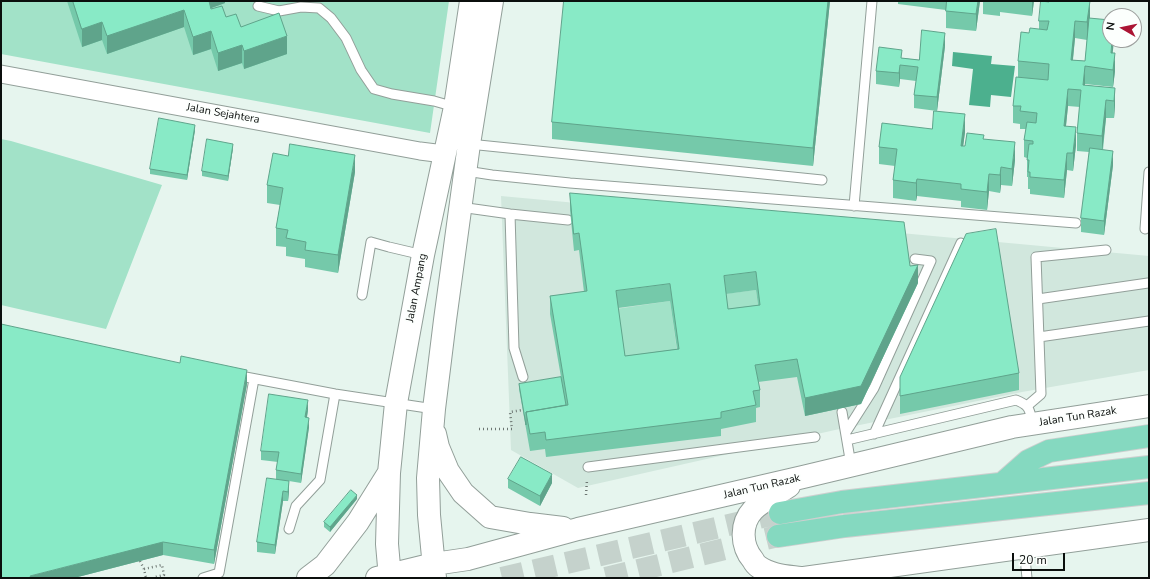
<!DOCTYPE html>
<html>
<head>
<meta charset="utf-8">
<style>
	body { margin:0 }
	#map { position:relative; width:1150px; height:579px; overflow:hidden; background:#e6f5ee; font-family:"Nunito Sans",sans-serif }
	canvas { display:block }
	.frame { position:absolute; inset:0; border:2px solid #0b0f0d; pointer-events:none }
	.north { position:absolute; left:1102px; top:8px; width:40px; height:40px; box-sizing:border-box; background:#fcfffd; border:1px solid #9c9f9d; border-radius:50%; rotate:279deg; font-size:11px; font-weight:700; line-height:16px; text-align:center; color:#0b0f0d }
	.north::after { content:''; display:block; margin:auto; width:14px; height:18px; background:#ab1534; clip-path:polygon(50% 0,100% 100%,50% 72%,0 100%) }
	.scale { position:absolute; left:1012px; top:553px; width:53px; height:18px; box-sizing:border-box; border:2px solid #0b0f0d; border-top:0; padding-left:5px; font-size:12px; line-height:14px; white-space:nowrap; color:#0b0f0d; -webkit-text-stroke:3px #fcfffd; paint-order:stroke }
</style>
</head>
<body>
<div id="map">
<canvas width="1150" height="579"></canvas>
<div class="frame"></div>
<div class="north">N</div>
<div class="scale">20 m</div>
</div>
<script>
const g = document.querySelector('canvas').getContext('2d');
g.lineJoin = 'round';
function fill(path, color) { g.fillStyle = color; g.fill(path, 'evenodd'); }
function trace(path, color, width, dash) { g.strokeStyle = color; g.lineWidth = width; g.lineCap = dash ? 'butt' : 'round'; g.setLineDash(dash || []); g.stroke(path); }
function label(font, color, halo, rows, align = 'center') {
  g.font = font + ' "Nunito Sans",sans-serif'; g.lineWidth = 3.5; g.setLineDash([]); g.textBaseline = 'middle'; g.strokeStyle = halo; g.fillStyle = color; for (const [text, x, y, turn = 0] of rows) {
    g.save(); g.translate(x, y); g.rotate((+turn || 0) * Math.PI / 180); g.textAlign = isNaN(turn) ? turn : align; if (halo) g.strokeText(text, 0, 0); g.fillText(text, 0, 0); g.restore();
  }
}
fill(new Path2D(`
	M501,196L1149,256V370L1022,392L835,430L578,488L511,450Z`), '#d1e7dd');
fill(new Path2D(`
	M1,1H449L430,133L1,54Z
	M1,139L11,141L162,185L106,329L1,305Z
	M756,290L760,322L728,327L724,294Z
	M670,301L679,366L625,374L616,309Z`), '#a2e2c8');
fill(new Path2D(`
	M953,52L992,56L991,64L1015,66L1011,97L991,95L990,107L969,105L973,69L952,66Z`), '#4cb08e');
trace(new Path2D(`
	M502,578L780,513
	M606,578L778,536`), '#c5d2cc', 22, [22, 11]);
const service = new Path2D(`
	M258,6L279,11L301,7L319,8L331,18L346,38L361,70L374,89L392,94L434,101L455,107
	M469,144L822,180
	M466,171L492,175L570,183L1076,223
	M854,206L872,1
	M460,207L510,214L568,220
	M510,214L514,348L523,377
	M1145,229L1149,172
	M362,295L371,242L389,247L423,255
	M1038,299L1148,283
	M1039,337L1149,321
	M235,375L335,394L434,409
	M1027,406L1041,394L1036,257L1106,250
	M842,412L851,465
	M846,432L874,388L931,261L915,259
	M874,434L961,243
	M847,440L1016,400C1031,406 1029,410 1033,424
	M588,467L815,437
	M289,529L296,506L320,480L335,394
	M1024,548L1027,578
	M203,578L219,573L254,379`);
const minor = new Path2D(`
	M1,74L420,151L444,154`);
const secondary = new Path2D(`
	M435,434L438,447L448,471L463,493L490,517L530,524L563,528
	M789,486C777,494 763,500 753,510C740,524 741,546 753,560C754,562 756,565 759,567C770,575 786,576 800,578
	M308,578L325,565L358,522L388,474
	M377,578L434,564L468,559L578,529L803,477L1012,427L1149,406
	M390,578L387,544L389,473L396,403L423,255L455,107L471,1
	M435,578L429,515L428,478L434,409L445,320L469,144L492,1
	M804,578L1149,530`);
const primary = new Path2D(`
	M1003,483L1028,461L1049,451L1149,436
	M780,513L842,502L1149,467
	M778,536L845,526L1149,493`);
trace(service, '#929f99', 11);
trace(minor, '#929f99', 19);
trace(secondary, '#929f99', 24);
trace(primary, '#cecfcf', 24);
trace(new Path2D(`
	M479,429H512L510,412L523,410
	M586,495L587,480
	M140,561L144,569L146,578
	M144,569L162,565L164,575L155,577V578`), '#6e7773', 2.5, [1, 3]);
trace(service, '#fff', 9);
trace(minor, '#fff', 17);
trace(secondary, '#fff', 22);
trace(primary, '#85d9c0', 22);
fill(new Path2D(`
	M67,1H225V3L211,8V9L287,54L244,69L242,63L218,71L211,49L193,55L184,27L107,54L102,40L82,47Z
	M564,1H830L813,166L552,139V122Z
	M898,1H980L976,31L946,28V10L898,4Z
	M983,1H1034L1032,16L1000,12V16L983,14Z
	M1044,1H1090V18L1113,53L1115,71L1113,87L1085,84V85L1115,88V105L1114,118H1106L1103,150L1113,165L1104,235L1081,232V218L1089,152L1077,151V133L1080,107L1068,106L1066,126L1076,145L1073,171L1067,170L1064,198L1030,194V189H1028V177H1027V158L1024,157V140L1026,129H1020V124L1013,123V106L1018,77V61L1029,33L1039,29V21ZM1075,38L1087,40L1085,61L1073,60Z
	M945,46L937,111L914,108V95L916,81L900,79L899,87L876,84V71L902,58L919,60Z
	M932,129L965,132L963,146H965L984,139L1015,160L1012,186L1001,185L1000,193L989,191L987,210L961,207V201L917,196L916,201L893,198V180L895,166L879,164V147Z
	M195,130L187,180L150,174V169Z
	M233,148L228,181L202,176V171Z
	M355,172L338,273L305,267V259L286,256V247L276,246V228L280,205L267,203V185Z
	M570,193L910,266L918,283L861,404L805,416L797,377L758,382L760,390V407L756,408V422L721,429V436L546,457L545,449L530,451L519,389V384L561,377L550,314V296L584,292L579,250L574,251L570,210ZM756,290L758,305L728,309L726,294ZM670,301L677,349L625,356L618,308Z
	M1019,373V390L900,414V377Z
	M247,384L214,564L163,555L74,578Z
	M308,410L307,418L309,427L301,483L289,481V491L288,501H283L275,554L257,552V542L276,479V470L278,462L261,460V451Z
	M508,479L552,483L540,506L508,488Z
	M357,499L330,532L324,527V522Z`), '#75c9aa');
fill(new Path2D(`
	M206,1H225V3L206,10Z
	M828,1H830L813,166V148Z
	M978,1H980L976,31V14Z
	M1032,1H1034L1032,16Z
	M1090,1V16L1087,40V22Z
	M184,10V27L107,54V36Z
	M1075,21V38L1071,77V60Z
	M102,22V40L82,47V29Z
	M211,31V49L193,55V37Z
	M945,33V46L937,111V97Z
	M287,36V54L244,69V51Z
	M1112,40H1114L1111,70V53Z
	M242,45V63L218,71V53Z
	M1115,53V71L1113,87V70Z
	M900,65V79L899,87V73Z
	M1085,66V84L1083,102V85Z
	M1115,88V105L1114,118V101Z
	M1068,89V106L1064,144V126Z
	M1106,100V118L1102,153V136Z
	M965,114V132L961,163V146Z
	M195,125V130L187,180V175Z
	M1076,127V145L1073,171V153Z
	M1015,142V160L1012,186V169Z
	M233,144V148L228,181V176Z
	M1113,151V165L1104,235V221Z
	M1067,153V170L1064,198V180Z
	M355,155V172L338,273V255Z
	M1001,167V185L1000,193V175Z
	M989,174V191L987,210V192Z
	M917,179V196L916,201V183Z
	M918,265V283L861,404L805,416V398Z
	M247,370V384L214,564V550Z
	M308,400V410L305,427V417Z
	M309,418V427L301,483V474Z
	M552,474V483L540,506V496Z
	M289,481V491L288,501V492Z
	M283,491V501L275,554V545Z
	M357,495V499L330,532V527Z
	M163,542V555L74,578H30V576Z`), '#5fa48b');
const building = new Path2D(`
	M73,1H209L211,9L222,6L226,17L236,14L241,27L279,13L287,36L244,51L242,45L218,53L211,31L193,37L184,10L107,36L102,22L82,29Z
	M564,1H828L813,148L552,122Z
	M947,1H978L976,14L946,11Z
	M1041,1L1049,2V1H1090L1087,22L1075,21L1071,60L1085,61L1089,18L1110,20V40H1112L1111,53H1115L1113,70L1085,66L1083,85L1115,88L1114,101L1106,100L1102,136L1077,133L1081,90L1068,89L1064,126L1076,127L1073,153H1067L1064,180L1030,177V172H1028L1029,160H1027L1029,144H1033V141L1024,140L1027,122L1036,123L1037,113L1020,111L1021,106H1013L1016,77L1048,80L1049,64L1018,61L1021,32L1029,33L1030,28L1047,30L1049,21H1039Z
	M922,30L945,33L937,97L914,95L918,67L900,65L899,73L876,71L879,47L902,50L901,58L919,60Z
	M934,111L965,114L961,146H965L967,133L984,135L983,139L1015,142L1012,169L1001,167L1000,175L989,174L987,192L961,189V184L917,179L916,183L893,180L897,149L879,147L882,123L932,129Z
	M159,118L195,125L187,175L150,169Z
	M207,139L233,144L228,176L202,171Z
	M290,144L355,155L338,255L305,250L306,242L286,238L288,230L276,228L283,188L267,185L273,153L288,156Z
	M1090,148L1113,151L1104,221L1081,218Z
	M570,193L904,222L910,266L918,265L861,386L805,398L797,359L755,365L760,390L753,391L756,405L721,412V418L546,440L545,432L530,434L526,412L568,405L550,296L587,291L579,233L574,234ZM756,272L760,305L728,309L724,276ZM670,284L679,349L625,356L616,291Z
	M996,229L1019,373L900,396V377L966,234Z
	M1,324L180,363L181,356L247,370L214,550L163,542L30,576L31,578H1Z
	M561,377L566,405L526,412V425L519,384Z
	M269,394L308,400L305,417L309,418L301,474L276,470L279,452L261,451Z
	M521,457L552,474L540,496L508,479Z
	M267,478L289,481L288,492L283,491L275,545L257,542Z
	M351,490L357,495L330,527L324,522Z`);
fill(building, '#88eac6');
trace(building, '#5fa48b', 1);
label('11px', '#0b0f0d', '#fcfffd', [
	["Jalan Sejahtera",223,114,10],
	["Jalan Ampang",417,288,-79],
	["Jalan Tun Razak",1078,417,-9],
	["Jalan Tun Razak",762,487,-13]
]);
</script>
</body>
</html>
